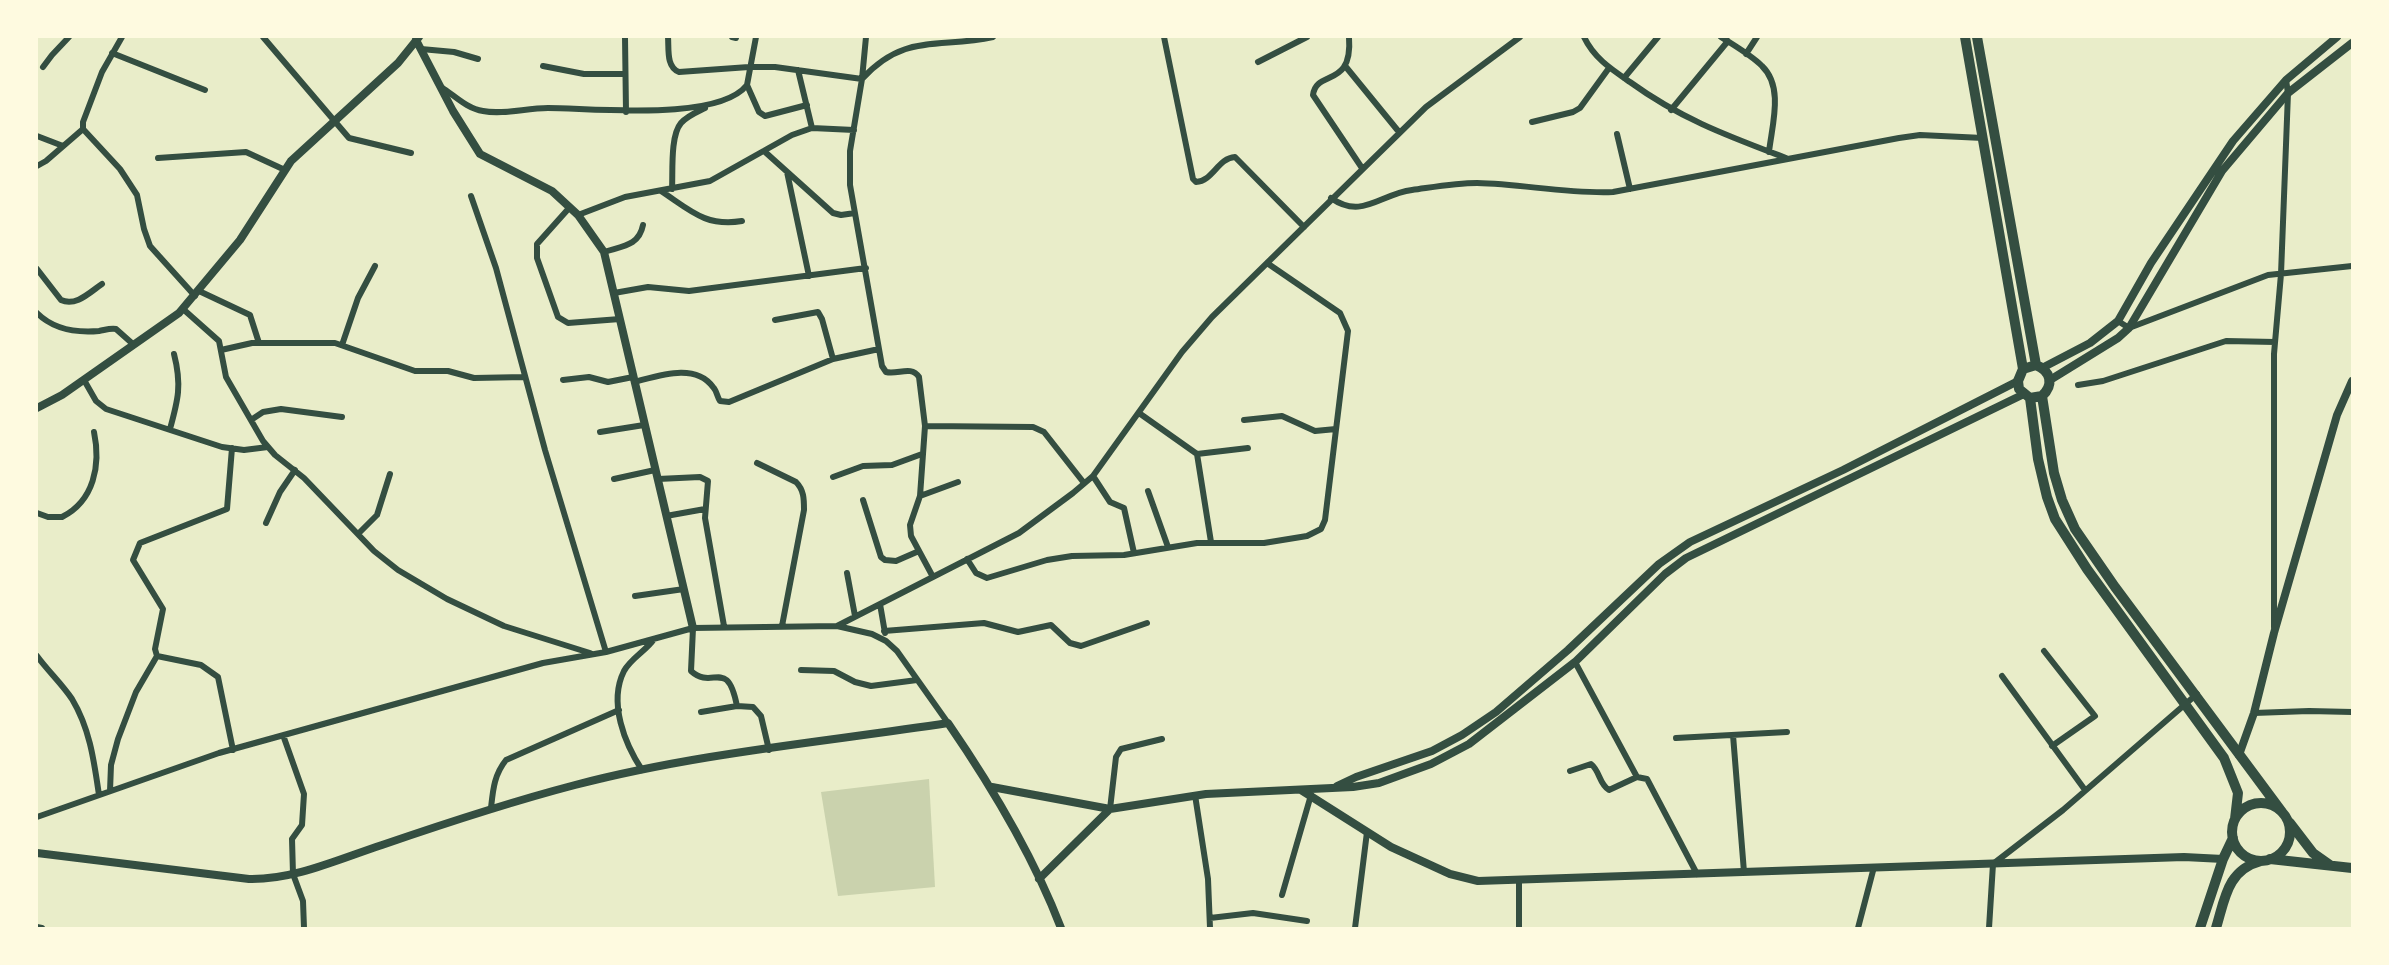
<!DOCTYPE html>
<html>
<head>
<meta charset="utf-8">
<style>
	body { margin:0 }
	#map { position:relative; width:2389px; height:965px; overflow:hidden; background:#e9edc9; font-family:Helvetica,sans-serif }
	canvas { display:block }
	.frame { position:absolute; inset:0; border:38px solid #fefae0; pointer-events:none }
</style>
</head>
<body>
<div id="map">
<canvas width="2389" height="965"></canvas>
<div class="frame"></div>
</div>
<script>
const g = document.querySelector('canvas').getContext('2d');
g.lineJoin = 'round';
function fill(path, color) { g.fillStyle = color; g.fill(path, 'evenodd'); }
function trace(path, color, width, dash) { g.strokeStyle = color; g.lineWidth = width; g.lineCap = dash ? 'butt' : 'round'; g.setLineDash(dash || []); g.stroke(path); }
fill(new Path2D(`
	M929,779L935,887L838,896L821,792Z`), '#cad2ad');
trace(new Path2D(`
	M122,37L102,72L83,122V129L120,169L137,195L144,229L150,246L195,296
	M263,37L349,138L411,153
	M625,37L626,112
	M668,37C669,49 666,67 679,72L749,67H775L862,79L866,37
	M732,37L736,38
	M993,37C940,49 905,32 862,79L850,151V185L882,366L886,372C898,375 911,365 919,377L925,426L1033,427L1044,432L1084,483
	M1164,37L1193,179L1196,182C1213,181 1218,158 1235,157L1304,227
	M1349,37C1353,89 1316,69 1313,95L1362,168
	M1584,37C1594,58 1611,69 1630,82C1681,119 1728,136 1786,158
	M1721,37C1735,46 1751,55 1762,66C1784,87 1772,125 1769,152
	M421,49L454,52L478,59
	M112,53L205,90
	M1746,54L1757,37
	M1258,62L1307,37
	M543,66L584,74H625
	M43,67L52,55L69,37
	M1346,67L1399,132
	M798,70L812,128
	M1624,78L1658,37
	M747,85L759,112L765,116L807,105
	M441,87C454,95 467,109 483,111C503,115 526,108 548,108C592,108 718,122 747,85L756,37
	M1671,110L1728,41
	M1532,122L1573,112L1580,108L1609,68
	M1617,134L1630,189
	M37,136L63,146
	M764,151L833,213L841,215L855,213
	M158,158L246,152L285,170
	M37,166L46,161L83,129
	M787,172L809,276
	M672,189C673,172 670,136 681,123C687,116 697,112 705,108
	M661,191C690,210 705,227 742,221
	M471,196L496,268L545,450L606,652
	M1331,198C1362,220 1380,194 1412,190C1434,187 1456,183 1477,183C1523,184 1567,194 1613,192L1899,138L1920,135L1983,138
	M570,207L537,244V258L558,317L568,323L620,319
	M578,215L625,197L710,181L792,135L812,128L854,130
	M604,252C622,246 639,246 643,225
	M37,269L61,300C76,307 90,292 102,284
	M199,291L250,315L259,343
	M614,293L648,287L689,291L866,268
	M183,309L219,341L226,377L263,441L275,455L304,478L374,551L398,570L447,599L504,626L590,653
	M37,313C53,329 76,333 99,331C105,330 110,328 116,329L134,345
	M775,320L818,312L822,319L833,359
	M2118,321L2129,328L2268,275L2352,266
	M342,345L358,298L375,266
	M221,350L252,343H335L415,371H448L474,378L525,377
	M84,380L96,401L106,409L222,447L244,450L268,447
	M563,380L589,377L608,382L633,377
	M634,382C658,376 695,362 713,387C717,391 717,397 720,401L729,402L833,359L879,349
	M2078,385L2103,381L2226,341L2275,342
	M1139,413L1197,454L1248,448
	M251,420L263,412L281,409L342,417
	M1244,420L1282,416L1315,431L1336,429
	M925,426L920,496L910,525L911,536L933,577
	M170,429C178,400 182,385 174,354
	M600,432L644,425
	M1197,454L1211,542
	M757,463L796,482C804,490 804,499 804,510L782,626
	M1093,476L1110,502L1124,508L1134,553
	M833,477L863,466L892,465L922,454
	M614,479L655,470
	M658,479L700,477L708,481L705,518L724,626
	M1148,491L1168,547
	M920,496L958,482
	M863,500L881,557L885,560L896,561L919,551
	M37,513L48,517H62C94,501 101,465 94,432
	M666,516L705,509
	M266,523L280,492L295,470
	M358,534L377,515L390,474
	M967,559L976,573L987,578L1047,560L1072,556L1124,555L1197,543H1264L1307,536L1321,529L1325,520L1348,331L1340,313L1267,263
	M847,573L855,616
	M635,596L684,589
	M880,604L885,633
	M837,626L1019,533L1073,493L1093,476L1182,352L1212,317L1426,107L1520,37
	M2274,627V354L2281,274L2288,93L2286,80
	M693,628L691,671C713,691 727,656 737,706L753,707L761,716L769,750
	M884,631L984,623L1018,632L1051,625L1070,643L1081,646L1147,623
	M2044,651L2095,716L2052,746
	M37,656C48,671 62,684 72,699C90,729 94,761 99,795
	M157,656L201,665L218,677L233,750
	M1575,662L1637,777
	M801,670L834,671L855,682L871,686L917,680
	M2002,676L2085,790
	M701,712L737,706
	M2254,713L2309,711L2352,712
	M283,735L304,794L302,825L292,839L293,874L303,901L304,928
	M1733,735L1744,872
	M1676,738L1787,732
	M642,770C625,744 608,703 624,671C631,658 646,651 654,639
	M1570,771L1591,764C1600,771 1599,784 1609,790L1637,777L1647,779L1697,874
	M110,791L111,765L118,739L136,692L157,656L155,649L163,609L133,560L140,543L227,509L232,448
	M1195,795L1208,879L1210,928
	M491,808C493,790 494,775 506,760L619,710
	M1110,809L1116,757L1121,749L1162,739
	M37,817L219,753L543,663L606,652L693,628L837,626L872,634L886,641L897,651L948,723
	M1282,895L1311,795
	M1210,918L1253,913L1307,921
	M37,927L42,928
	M1355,928L1367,832
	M1519,928V881
	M1858,928L1874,867
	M1989,928L1993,864L2063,810L2197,694`), '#344e41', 6);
trace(new Path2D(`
	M416,40L453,111L480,154L552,191L578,215L604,252L693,628
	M2042,368L2090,343L2118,321L2151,263L2233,141L2286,80L2337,37
	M2050,380L2118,338L2129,328L2222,171L2288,93L2352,43
	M37,408L62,395L179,313L240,240L291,161L398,63L419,37
	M2239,755L2254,713L2274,633L2337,415L2352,381
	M1337,786L1356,777L1432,751L1462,735L1496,712L1568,650L1659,564L1690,542L1843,470L2018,381
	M992,787L1110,809L1206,794L1353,787L1379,783L1431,764L1469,744L1575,662L1665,574L1686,558L2024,394
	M1301,790L1391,847L1450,874L1478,881L2184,857L2223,859
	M37,853L249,879C294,880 339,859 382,845C446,823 510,802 575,785C697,753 824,742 948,723C992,787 1033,855 1061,928
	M1039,879L1110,809`), '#344e41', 8);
trace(new Path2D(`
	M1965,37L2023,369
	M1977,37L2036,365
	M2042,396L2054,473L2062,500L2075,529L2115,587L2282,812
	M2030,398L2042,396C2054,385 2051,371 2036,365L2023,369L2018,381L2019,389L2030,398L2038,459L2047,497L2055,519L2087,569L2224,758L2238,793L2235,819
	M2232 832a29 29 0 1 1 58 0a29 29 0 1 1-58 0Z
	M2290,823L2313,853L2330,865
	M2270,859L2352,868
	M2200,928L2223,859L2233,838
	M2216,928C2225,899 2227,870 2261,861`), '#344e41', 10);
</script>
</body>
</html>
